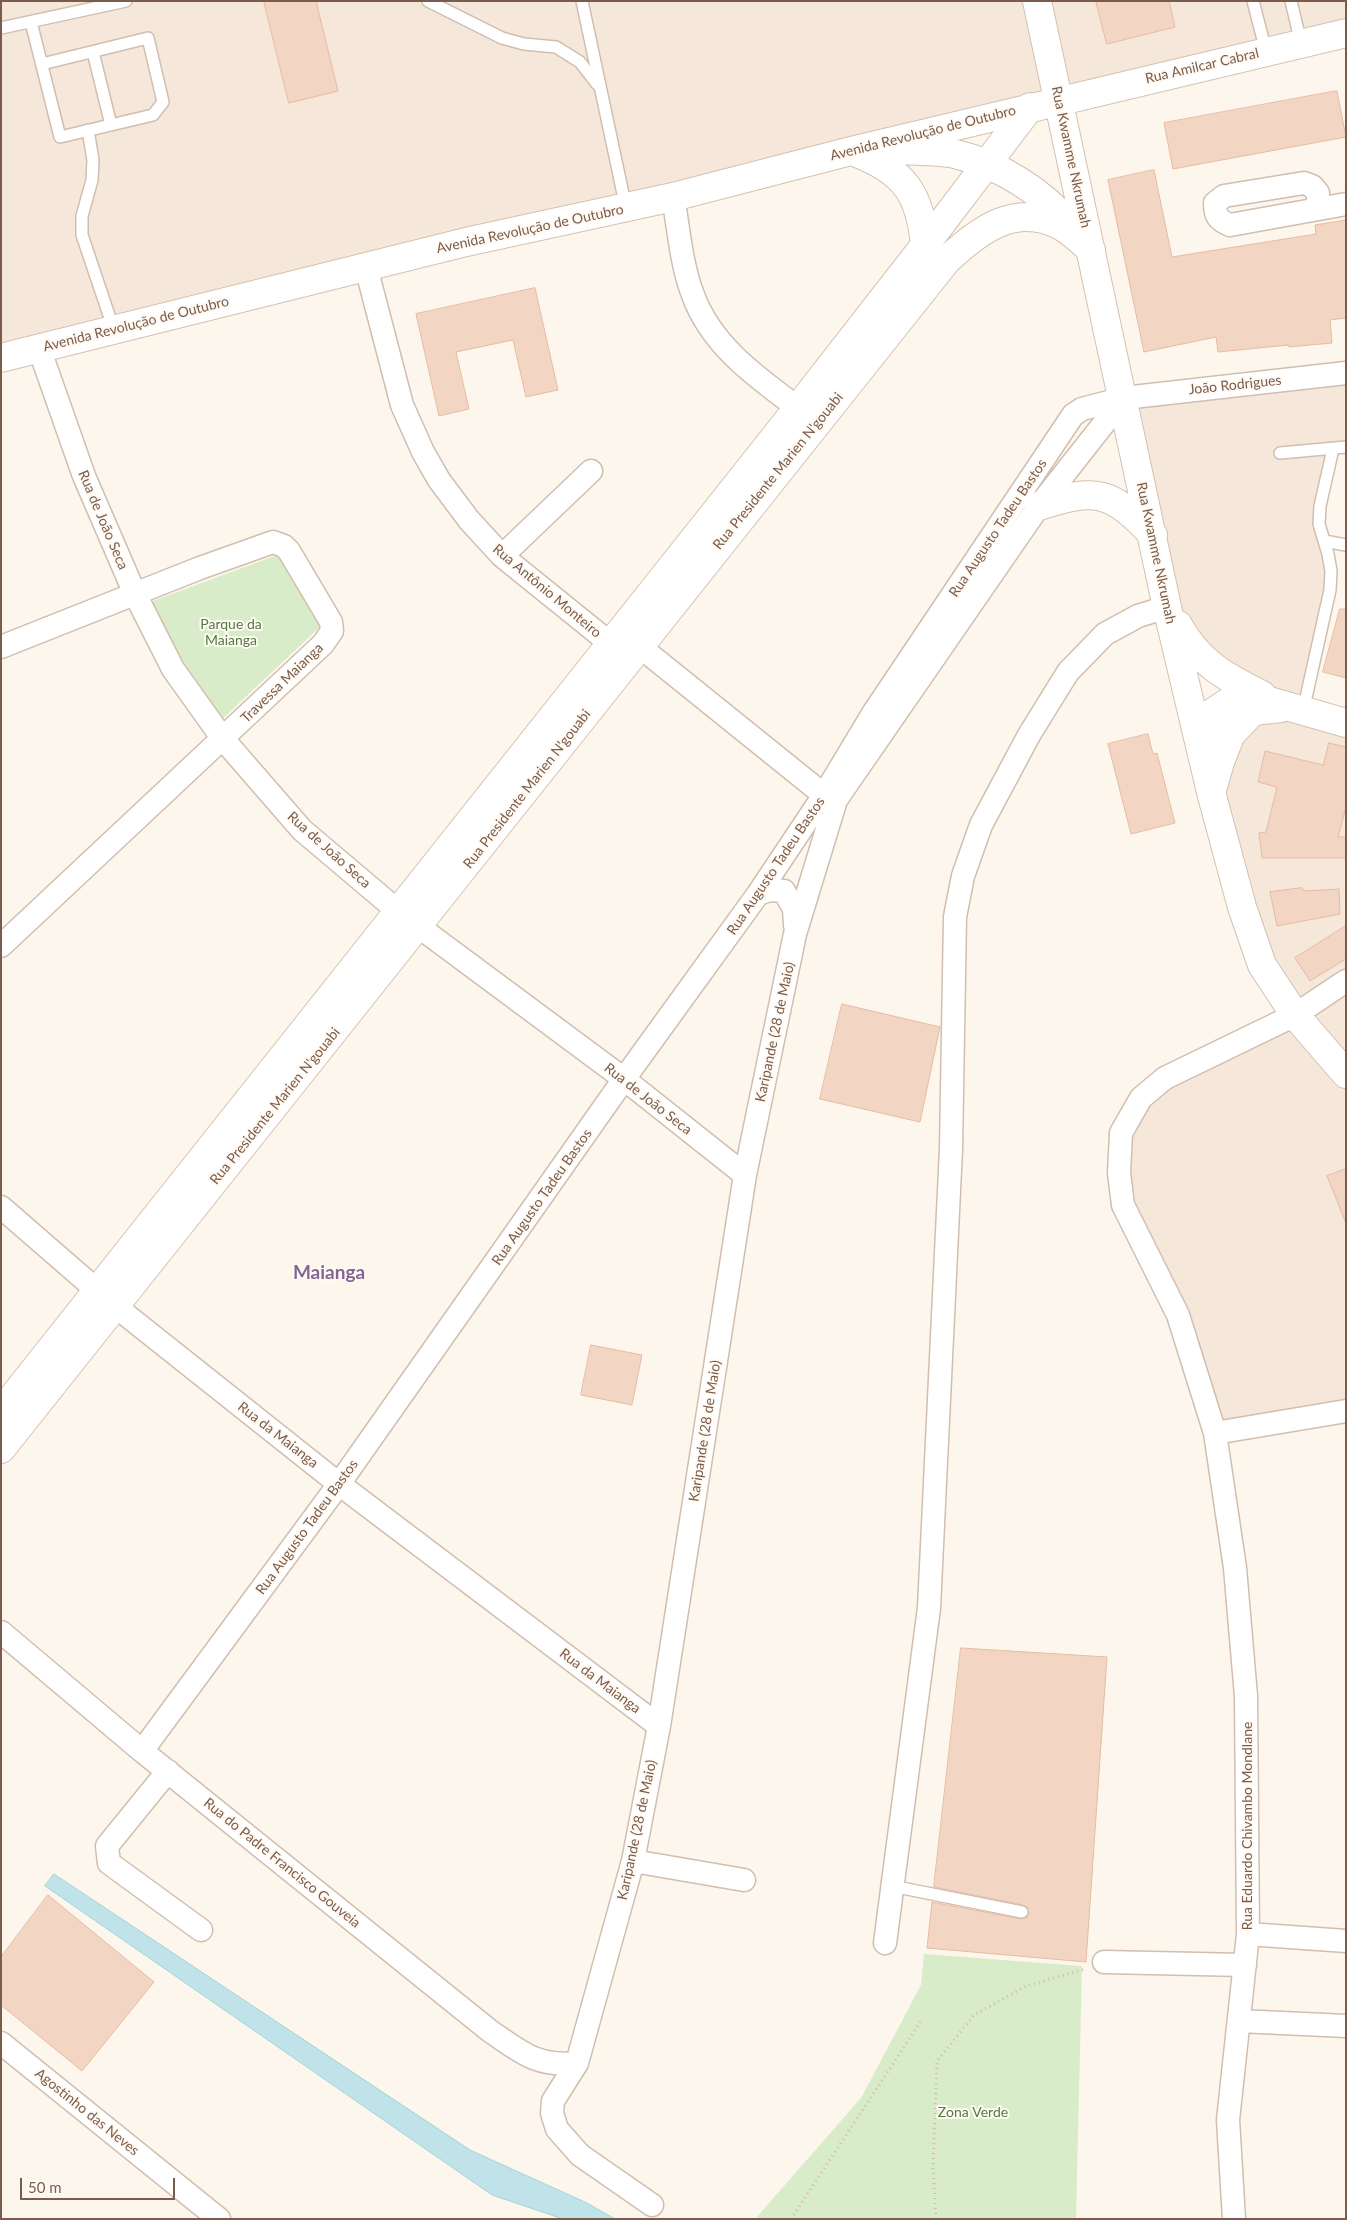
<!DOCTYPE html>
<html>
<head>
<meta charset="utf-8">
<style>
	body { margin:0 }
	#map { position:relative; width:1347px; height:2220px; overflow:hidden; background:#fdf6ec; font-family:Lato,sans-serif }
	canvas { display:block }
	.frame { position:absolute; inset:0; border:2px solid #7a5c4d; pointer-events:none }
	.scale { position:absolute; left:20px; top:2178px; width:155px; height:22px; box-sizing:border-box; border:2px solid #7a5c4d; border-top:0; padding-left:6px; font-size:15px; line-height:18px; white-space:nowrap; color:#7a5c4d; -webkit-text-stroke:4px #fffaf3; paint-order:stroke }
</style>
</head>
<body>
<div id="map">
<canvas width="1347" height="2220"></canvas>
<div class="frame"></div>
<div class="scale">50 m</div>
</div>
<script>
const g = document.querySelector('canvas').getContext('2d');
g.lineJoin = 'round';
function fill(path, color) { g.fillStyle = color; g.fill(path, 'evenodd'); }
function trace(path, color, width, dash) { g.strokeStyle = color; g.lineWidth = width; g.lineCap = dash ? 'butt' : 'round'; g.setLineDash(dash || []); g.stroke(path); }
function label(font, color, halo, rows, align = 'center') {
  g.font = font + ' Lato,sans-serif'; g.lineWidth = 4; g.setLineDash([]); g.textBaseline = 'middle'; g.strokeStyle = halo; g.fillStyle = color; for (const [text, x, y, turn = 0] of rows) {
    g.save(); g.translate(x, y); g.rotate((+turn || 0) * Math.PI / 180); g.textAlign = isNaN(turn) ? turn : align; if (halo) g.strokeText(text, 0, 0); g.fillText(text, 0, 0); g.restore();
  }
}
fill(new Path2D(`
	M1,1H1346V33L1,358Z
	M1346,374V448L1333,449L1320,506L1331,571L1303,711L1346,722V1411L1215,1433L1119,1173L1141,1098L1294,1015L1211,792L1231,734L1228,678L1167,607L1124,398Z`), '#f5e8da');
fill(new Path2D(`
	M280,554L322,625L220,721L183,663L150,602Z
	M924,1954L1082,1966L1076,2219H755L861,2098L921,1985Z`), '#d8ecc9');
const water = new Path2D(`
	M54,1874L470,2150L587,2203L615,2219H563L492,2195L45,1886Z`);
fill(water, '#bfe3e8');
trace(water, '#a5d3da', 1);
const building = new Path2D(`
	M264,1H316L338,91L289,103Z
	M1096,1H1169L1175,27L1107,44Z
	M1337,91L1346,137L1173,169L1164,123Z
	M1154,170L1172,257L1316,234L1315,225L1346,220V318L1330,320L1332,343L1289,347V345L1218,352L1216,337L1144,352L1108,180Z
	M535,288L558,390L526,397L513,340L456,352L469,409L439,416L416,314Z
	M1340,609H1346V678L1323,672Z
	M1148,734L1153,754L1157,753L1175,823L1131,834L1108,744Z
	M1329,743L1346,747V807L1338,837H1346V858H1262L1259,833L1266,832L1277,787L1258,782L1265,751L1323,765Z
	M1302,888L1304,891L1339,889L1340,914L1277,926L1270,892Z
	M1346,926V959L1310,981L1295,958Z
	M842,1004L940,1027L920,1122L820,1099Z
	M1346,1169V1221H1345L1327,1176Z
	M591,1345L642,1355L632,1405L581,1395Z
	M961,1648L1107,1657L1086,1962L927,1948L932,1902L1021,1919L1027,1917L1029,1913L1027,1907L1023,1905L934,1887Z
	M48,1895L154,1982L82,2071L1,2005V1957Z`);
fill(building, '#f3d5c3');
trace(building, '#e6bba3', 1);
const lane = new Path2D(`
	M428,1L502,38L524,44L556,47L580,62L597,84
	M582,1L626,208
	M1253,1L1266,51
	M1291,1L1301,43
	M31,22L60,137L153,115L163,102L148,38L42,64
	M1,28L126,1
	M93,52L111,125
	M88,130L93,160L92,180L82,216V235L114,330
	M1280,453L1346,447
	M1324,541L1346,545
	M1303,711L1330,590L1331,571L1328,554L1319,524L1320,506L1333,449
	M892,1886L1022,1912`);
const street = new Path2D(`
	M1304,183L1312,186L1318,193V203L1313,210L1230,225C1218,220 1215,216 1215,203L1224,196Z
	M673,197C679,230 681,264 693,295C711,345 756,377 798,408
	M1313,210L1346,204
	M366,267L402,405L423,452L439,480L469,520L502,556L611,644
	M39,348L84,476L135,594L173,669L223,739L302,830L399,912L624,1079L745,1175
	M502,556L591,471
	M639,646L824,795
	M1,647L200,568L273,542L284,546L289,551L331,622L332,631L323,644L1,946
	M758,894L770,890L784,891L794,909L795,925
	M1,1207L115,1306L339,1484L659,1726
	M1215,1433L1346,1411
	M1,1632L142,1751L490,2031C522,2053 537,2067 577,2063
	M142,1751L339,1484L624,1079L758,894L824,795L874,712L1073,415L1082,409L1124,398L1346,373
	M168,1771L107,1846L109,1863L201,1930
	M633,1861L744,1880
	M1248,1934L1346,1941
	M885,1943L929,1608L951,1149L955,917L963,876L981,825L1029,735L1068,672L1105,634L1138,616L1167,607
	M1104,1962L1245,1965
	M1239,2021L1346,2026
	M1,2043L219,2219
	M652,2205L580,2155L557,2129L552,2113L553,2101L577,2063L633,1861L659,1726L745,1175L795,934L836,800L1039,506L1124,398
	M1234,2219L1228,2120L1248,1934L1246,1696L1235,1568L1215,1433L1178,1315L1123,1205L1119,1173L1121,1133L1141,1098L1165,1078L1295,1015L1346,981`);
const secondary = new Path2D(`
	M1037,1L1167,607L1211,792L1242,907L1262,965L1295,1015L1346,1074
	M890,150C911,151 934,150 955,154C999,164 1043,192 1071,226
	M857,153C905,172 920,194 925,245
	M1,358L466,242L673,197L851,151L1346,33
	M1039,506C1097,487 1111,491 1153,535
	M1178,625C1199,663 1225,677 1262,695
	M1200,740L1212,713L1236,697L1262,699L1346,723
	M1212,790L1220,762L1231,734L1253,711L1281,708
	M1,1412L798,408L925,245L1030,107
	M1,1449L947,260C979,230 1016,202 1061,226C1072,232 1082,242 1091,250`);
trace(lane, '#d1beb0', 14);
trace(street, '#d1beb0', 25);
trace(secondary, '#d6c0b0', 30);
trace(new Path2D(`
	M791,2219L921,2021
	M936,2219L933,2166L937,2061L974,2015L1026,1986L1085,1969`), '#d9b8a5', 3, [1, 4]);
trace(lane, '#fff', 11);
trace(street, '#fff', 22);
trace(secondary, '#fff', 28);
label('14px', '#7a5c4d', '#fffaf3', [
	["Rua Amilcar Cabral",1202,66,-13],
	["Avenida Revolução de Outubro",923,133,-14],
	["Rua Kwamme Nkrumah",1071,157,78],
	["Avenida Revolução de Outubro",530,229,-12],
	["Avenida Revolução de Outubro",136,324,-14],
	["João Rodrigues",1235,385,-6],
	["Rua Presidente Marien N'gouabi",778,471,-51],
	["Rua de João Seca",103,520,67],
	["Rua Augusto Tadeu Bastos",998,528,-56],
	["Rua Kwamme Nkrumah",1156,553,78],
	["Rua Antônio Monteiro",547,591,40],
	["Travessa Maianga",282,683,-44],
	["Rua Presidente Marien N'gouabi",527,789,-52],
	["Rua de João Seca",329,850,42],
	["Rua Augusto Tadeu Bastos",776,866,-56],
	["Karipande (28 de Maio)",775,1032,-78],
	["Rua de João Seca",648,1099,38],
	["Rua Presidente Marien N'gouabi",275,1106,-51],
	["Rua Augusto Tadeu Bastos",542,1197,-55],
	["Karipande (28 de Maio)",705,1431,-81],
	["Rua da Maianga",278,1435,38],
	["Rua Augusto Tadeu Bastos",307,1527,-54],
	["Rua da Maianga",600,1681,37],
	["Rua Eduardo Chivambo Mondlane",1247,1826,-90],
	["Karipande (28 de Maio)",637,1830,-78],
	["Rua do Padre Francisco Gouveia",282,1863,39],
	["Agostinho das Neves",87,2112,39]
]);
label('14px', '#537a41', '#fffaf3', [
	["Parque da",231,624],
	["Maianga",231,640],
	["Zona Verde",973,2112]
]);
label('bold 19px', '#846695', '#fffaf3', [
	["Maianga",329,1273]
]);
</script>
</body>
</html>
